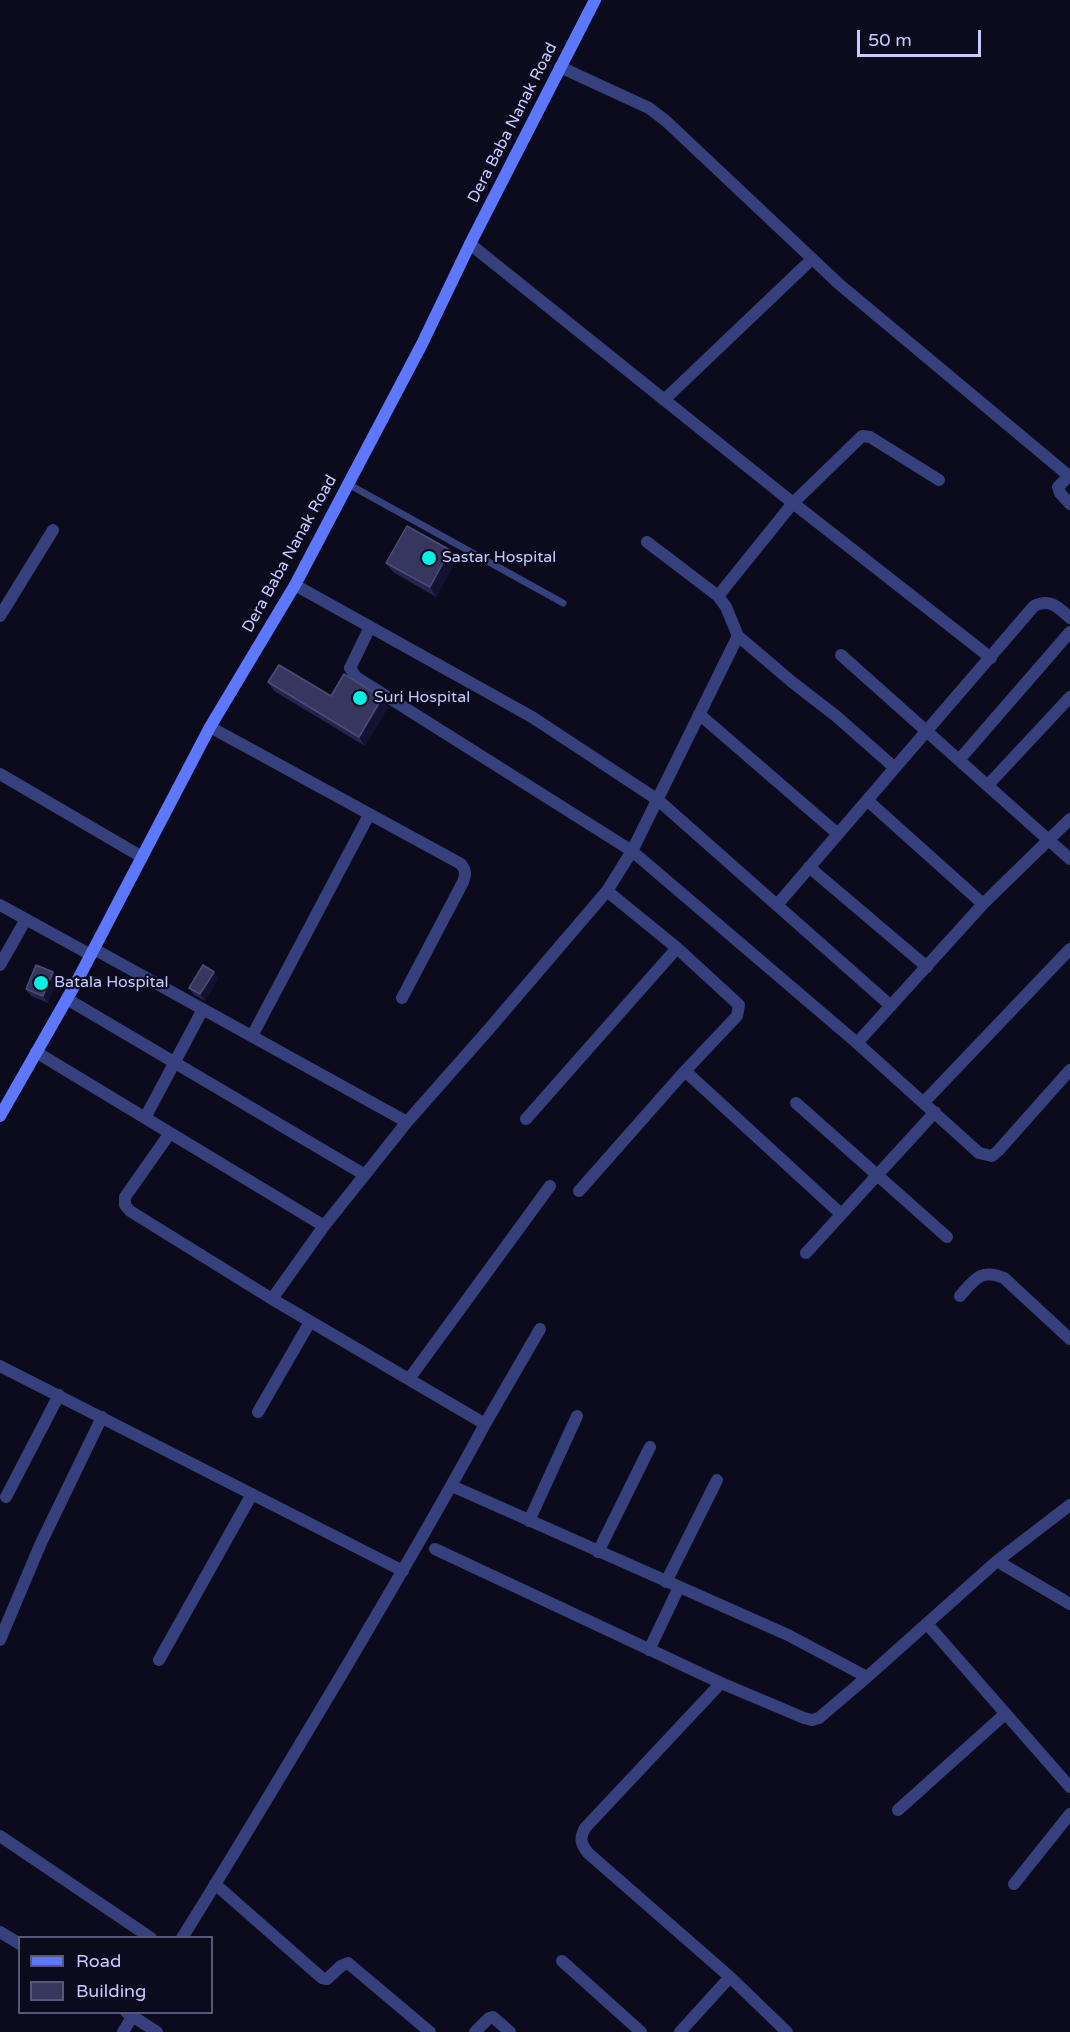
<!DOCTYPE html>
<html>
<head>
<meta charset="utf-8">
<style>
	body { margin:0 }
	#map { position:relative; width:1070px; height:2032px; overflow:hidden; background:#0b0b1d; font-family:"Varela Round",sans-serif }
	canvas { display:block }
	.legend { position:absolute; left:18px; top:1936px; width:195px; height:78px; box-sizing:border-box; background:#0b0b1d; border:2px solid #565877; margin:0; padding:8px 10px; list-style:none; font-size:18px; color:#c7cbff }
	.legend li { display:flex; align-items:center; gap:12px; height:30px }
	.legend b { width:30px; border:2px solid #565877 }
	.scale { position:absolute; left:857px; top:30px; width:124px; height:27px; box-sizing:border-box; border:3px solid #c7cbff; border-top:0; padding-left:8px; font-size:18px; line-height:21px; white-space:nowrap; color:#c7cbff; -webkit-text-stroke:4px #0b0b1d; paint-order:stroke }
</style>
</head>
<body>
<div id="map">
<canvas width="1070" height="2032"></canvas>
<ul class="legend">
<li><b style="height:8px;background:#5e77ff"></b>Road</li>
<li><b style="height:16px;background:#36365f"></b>Building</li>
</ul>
<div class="scale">50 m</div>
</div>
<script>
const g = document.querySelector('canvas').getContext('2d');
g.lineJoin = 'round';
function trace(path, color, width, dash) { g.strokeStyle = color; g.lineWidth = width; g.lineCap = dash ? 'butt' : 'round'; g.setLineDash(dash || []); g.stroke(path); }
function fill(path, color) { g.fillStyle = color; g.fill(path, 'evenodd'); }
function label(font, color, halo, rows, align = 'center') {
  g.font = font + ' "Varela Round",sans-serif'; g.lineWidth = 4.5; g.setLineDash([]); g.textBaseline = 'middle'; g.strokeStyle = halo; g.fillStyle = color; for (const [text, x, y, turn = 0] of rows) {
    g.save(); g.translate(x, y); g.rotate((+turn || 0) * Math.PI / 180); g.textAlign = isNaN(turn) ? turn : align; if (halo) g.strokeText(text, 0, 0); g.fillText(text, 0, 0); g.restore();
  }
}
trace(new Path2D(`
	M348,484L563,603`), '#36407c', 7);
trace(new Path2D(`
	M560,67L649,108L666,121L839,284L1069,476L1070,474
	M470,244L793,503L991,658
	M664,400L812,259
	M1069,476L1058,487L1060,493L1070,504
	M647,542L718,596L726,607L738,636L792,682L836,716L895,768
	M295,585L532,717L658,800L891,1006
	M718,596L793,503L862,436L870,437L939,480
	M0,616L53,530
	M370,627L350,668L356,677L632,851L857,1043L979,1153L992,1156L998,1151L1070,1070
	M841,655L1070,859
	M699,714L838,834
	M210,727L461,864C466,871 466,874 463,882L402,998
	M959,760L1070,632
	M0,774L142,857
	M988,785L1070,697
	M867,800L983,904
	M809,867L927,967
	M607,891L677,948L739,1005L737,1016L685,1071L841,1214
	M0,905L91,955
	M777,905L1034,606C1050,598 1058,607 1070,618
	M94,949L407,1122
	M0,965L26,919
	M67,999L365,1175
	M252,1036L369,815
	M857,1043L983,904L1070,819
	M36,1052L324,1226
	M924,1102L1070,949
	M796,1103L947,1237
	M145,1118L203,1009
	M526,1119L677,948
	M170,1133L125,1197V1205L130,1211L272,1299L485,1424C443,1503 397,1580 352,1657C296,1751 240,1845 182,1938
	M579,1191L685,1071
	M806,1253L935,1112
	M960,1296C974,1280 981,1268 1004,1278L1070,1339
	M272,1299L324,1226L407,1122L489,1029L607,891L632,851L738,636
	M0,1366L403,1571
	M409,1379L550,1186
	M258,1412L310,1322
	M485,1424L540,1329
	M452,1486L788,1635L867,1677L997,1561L1070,1505
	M6,1497L59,1395
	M529,1521L577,1416
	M435,1549L721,1683L804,1718L812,1720L819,1718L867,1677
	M598,1552L650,1447
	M997,1561L1070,1604
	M666,1582L717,1480
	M928,1625L1070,1787
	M0,1640L41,1543L102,1417
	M649,1650L679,1587
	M159,1660L252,1494
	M721,1683L585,1828C579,1839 581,1844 588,1853L730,1977L787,2032
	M898,1810L1005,1714
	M0,1836L151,1938
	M215,1884L322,1978L327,1979L341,1966L348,1963L430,2032
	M1014,1884L1070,1814
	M0,1932L20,1944
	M562,1961L641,2032
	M126,2012L157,2032
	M123,2032L135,2012
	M475,2032L489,2018L493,2017L510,2032
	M680,2032L730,1977`), '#36407c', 12);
trace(new Path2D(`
	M0,1116L76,983L210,727L295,585L422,344L470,244L595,0`), '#5e77ff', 12);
fill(new Path2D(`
	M450,550L457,559L436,597L393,572L386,563Z
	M268,682L331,696L388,707L365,746L274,691Z
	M58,978L48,1003L31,996L26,989Z
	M218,978L205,1001L194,995L189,988Z`), '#24244c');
fill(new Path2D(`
	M450,550L457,559L436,597L430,587Z
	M382,698L388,707L365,746L359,737Z
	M53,972L58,978L48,1003L43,996Z
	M214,972L218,978L205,1001L200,994Z`), '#131231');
const building = new Path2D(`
	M407,526L450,550L430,587L386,563Z
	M279,665L331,696L344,674L382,698L359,737L268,682Z
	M36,965L53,972L43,996L26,989Z
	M203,965L214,972L200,994L189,988Z`);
fill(building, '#36365f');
trace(building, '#4c4d78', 1.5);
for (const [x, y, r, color] of [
	[429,558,8,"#00f2e0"],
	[360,698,8,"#00f2e0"],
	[41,983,8,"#00f2e0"]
]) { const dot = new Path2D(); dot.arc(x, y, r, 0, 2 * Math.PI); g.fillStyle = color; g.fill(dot); trace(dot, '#0b0b1d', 2); }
label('16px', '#c7cbff', '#0b0b1d', [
	["Dera Baba Nanak Road",513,123,-63],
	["Dera Baba Nanak Road",290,554,-61]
]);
label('16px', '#c7cbff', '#0b0b1d', [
	["Sastar Hospital",442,558],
	["Suri Hospital",374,698],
	["Batala Hospital",54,983]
], 'left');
</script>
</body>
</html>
